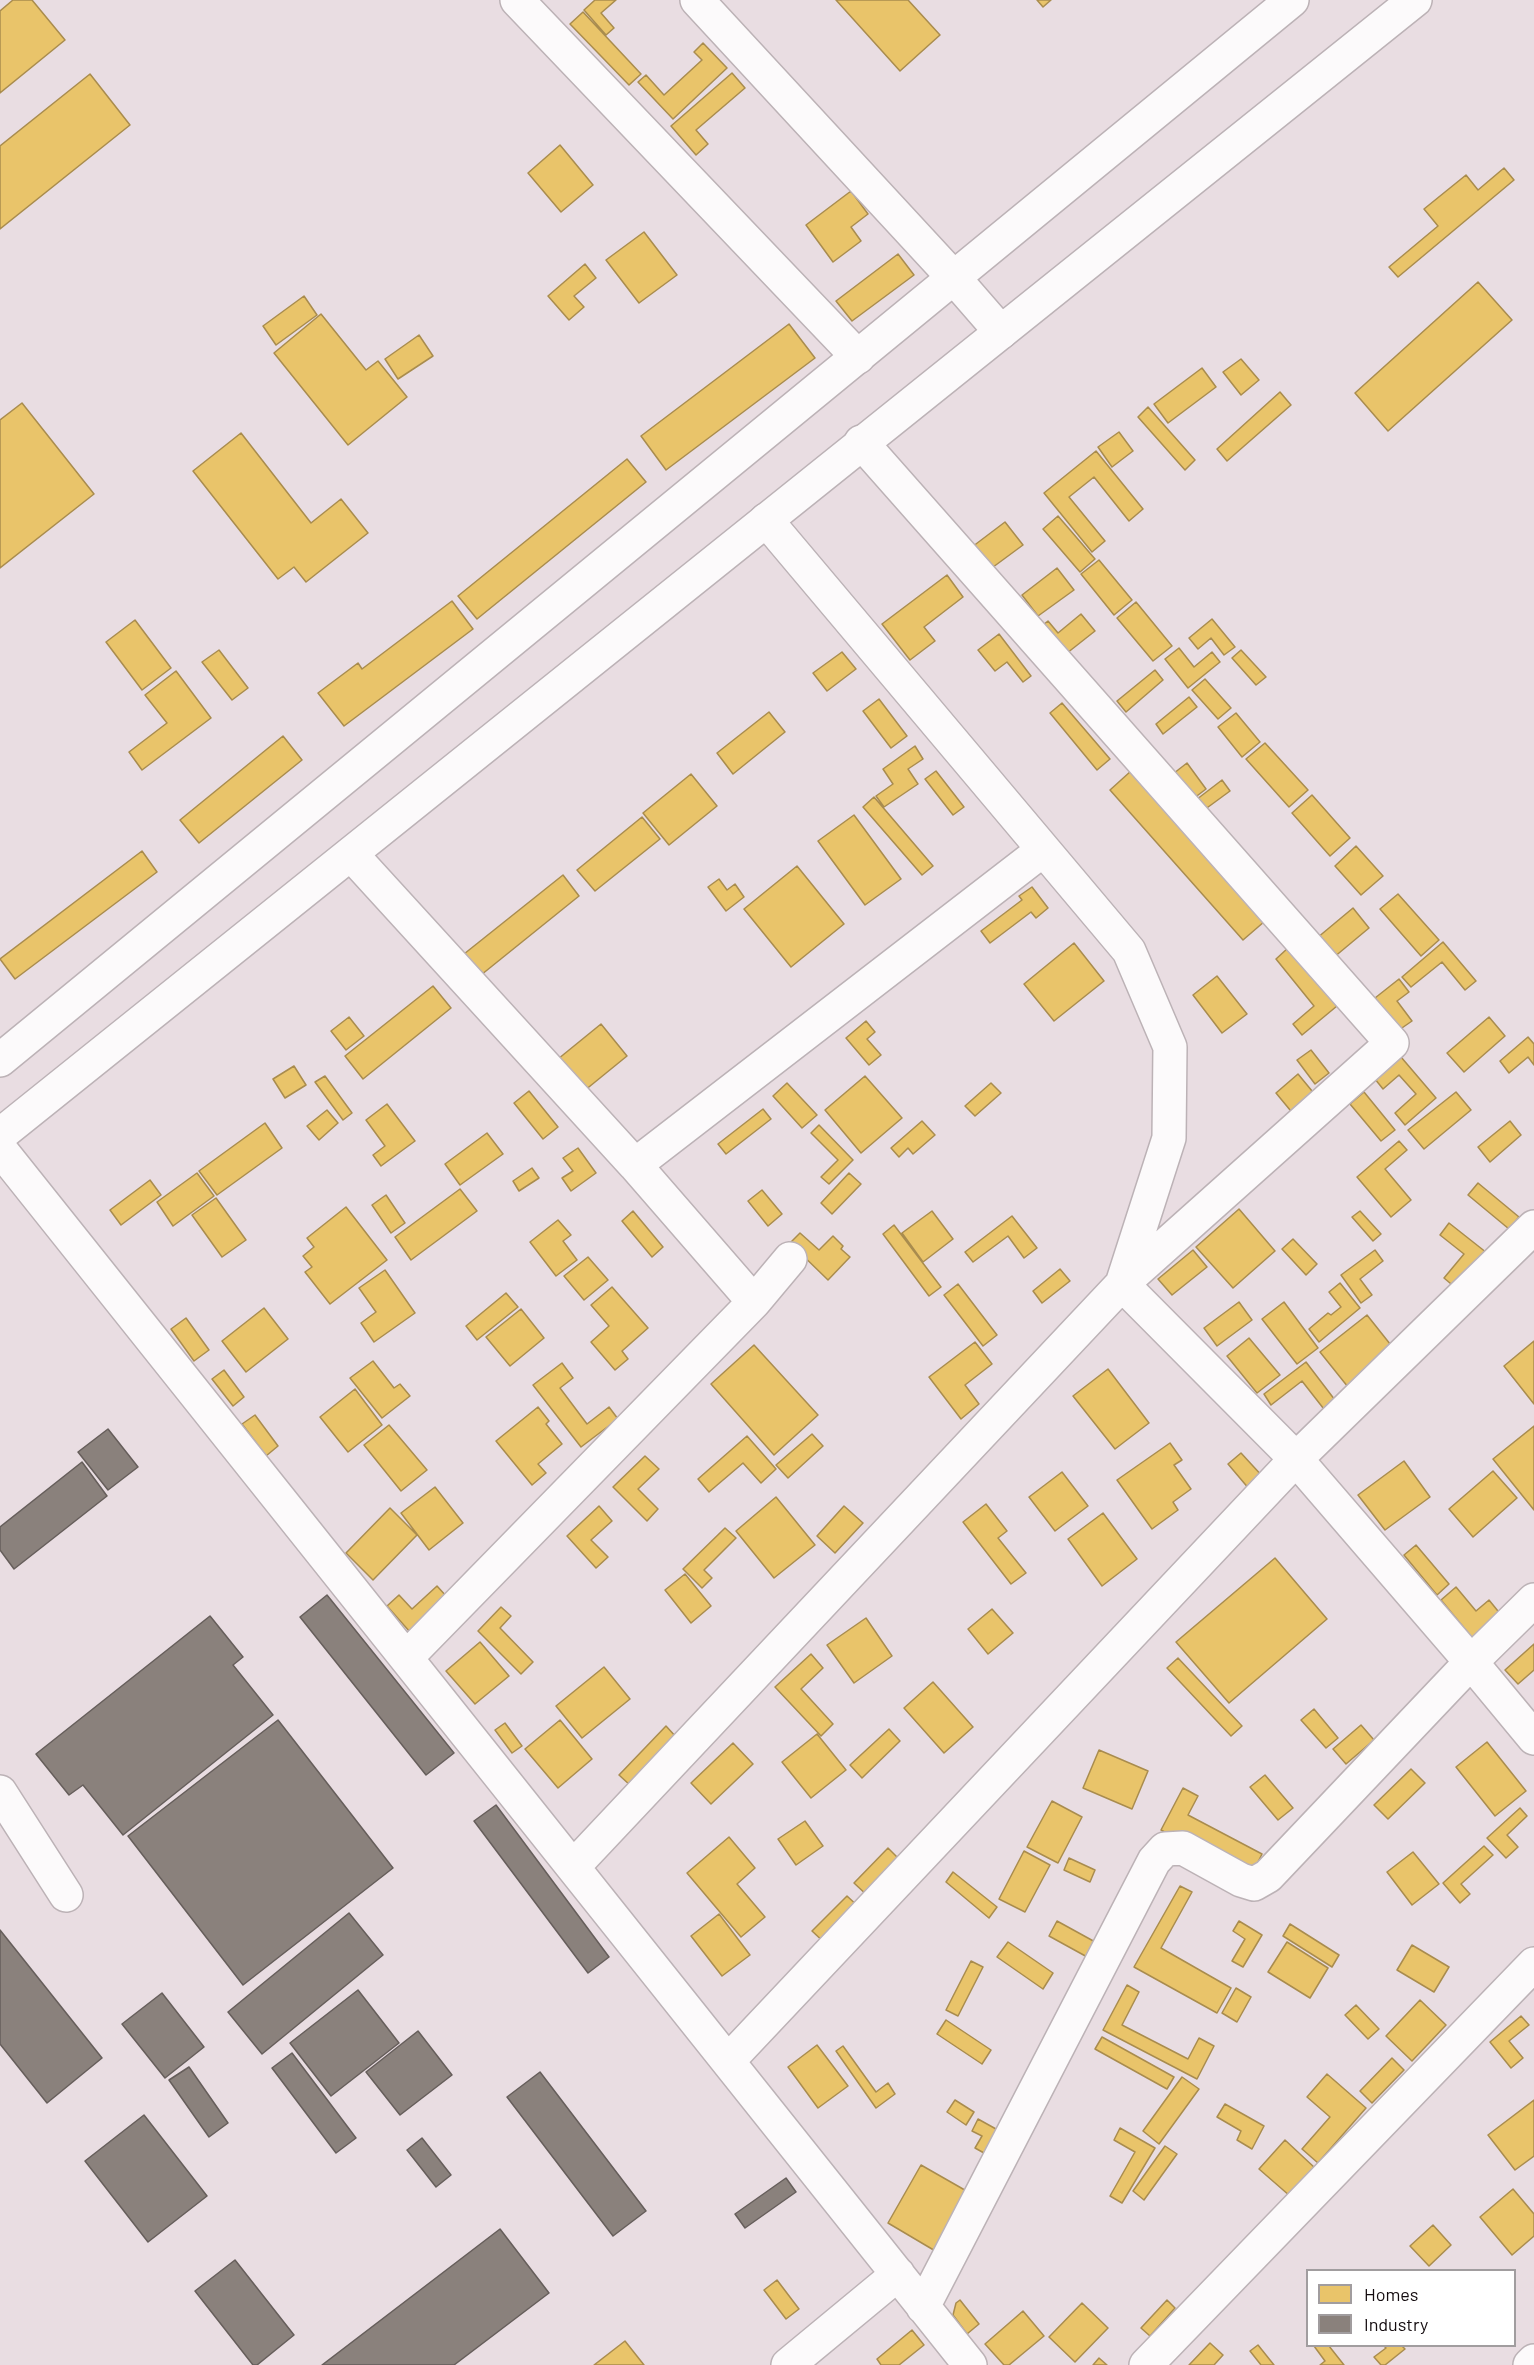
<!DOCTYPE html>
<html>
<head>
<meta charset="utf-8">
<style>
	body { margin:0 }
	#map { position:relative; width:1534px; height:2365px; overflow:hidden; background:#e9dde2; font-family:Barlow,sans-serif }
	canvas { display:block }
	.legend { position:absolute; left:1306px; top:2269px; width:210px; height:78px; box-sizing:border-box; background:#fff; border:2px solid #a19d9f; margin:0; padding:8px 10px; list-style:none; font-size:18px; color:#130b0e }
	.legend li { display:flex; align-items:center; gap:12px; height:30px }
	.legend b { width:30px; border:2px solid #a19d9f }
</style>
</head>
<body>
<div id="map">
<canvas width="1534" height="2365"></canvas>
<ul class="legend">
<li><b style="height:16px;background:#e9c46a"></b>Homes</li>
<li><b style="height:16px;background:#8a817c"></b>Industry</li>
</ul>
</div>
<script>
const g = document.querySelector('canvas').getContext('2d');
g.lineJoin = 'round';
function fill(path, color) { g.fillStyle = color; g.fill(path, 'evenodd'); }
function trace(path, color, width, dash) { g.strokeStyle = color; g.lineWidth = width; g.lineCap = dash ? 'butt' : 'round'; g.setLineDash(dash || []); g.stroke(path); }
const homes = new Path2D(`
	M13,0H32L65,40L0,93V11Z
	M595,0H616L601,13L614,28L606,35L584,10Z
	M836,0H908L940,35L900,71Z
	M1037,0H1051L1043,7Z
	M583,12L641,74L629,85L570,24Z
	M703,43L727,68L673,119L638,82L646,75L664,95L702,60L694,52Z
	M732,73L745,88L696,130L708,144L696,155L671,126Z
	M90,74L130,125L0,229V146Z
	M560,145L593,185L561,212L528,173Z
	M1504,168L1514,180L1398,277L1389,267L1438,226L1424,209L1466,175L1478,190Z
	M851,191L868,214L851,227L861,241L833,262L806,225Z
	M644,232L677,275L639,303L606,260Z
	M898,254L914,275L852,321L836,301Z
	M585,264L596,278L574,296L584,307L569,320L548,296Z
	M1478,282L1512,320L1388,431L1355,393Z
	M304,296L317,315L276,345L263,326Z
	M321,314L366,370L378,361L407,397L348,445L274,353Z
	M789,324L815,358L666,470L641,436Z
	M419,335L433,356L398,379L385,359Z
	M1241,359L1259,380L1241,395L1223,372Z
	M1202,368L1216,387L1168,423L1154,404Z
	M1280,392L1291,405L1227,461L1217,449Z
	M22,403L94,494L0,568V420Z
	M1148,407L1195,460L1185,470L1138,417Z
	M1119,432L1133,451L1112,467L1098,447Z
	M241,433L311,523L341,499L368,533L306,582L294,567L278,579L193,471Z
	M1096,451L1143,509L1129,521L1094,477L1069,497L1105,541L1092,552L1044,493Z
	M627,459L646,482L477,619L458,596Z
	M1058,516L1095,559L1080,572L1043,529Z
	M1005,522L1023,545L985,573L968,550Z
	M1099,560L1132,600L1114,615L1081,574Z
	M1057,568L1074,590L1038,616L1022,595Z
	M947,575L963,597L924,627L935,641L910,660L882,624Z
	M452,601L473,629L344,726L318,693L358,663L362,669Z
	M1136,602L1172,646L1153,661L1117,618Z
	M1081,614L1095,631L1057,661L1033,633L1048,621L1058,633Z
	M1212,619L1235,647L1224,655L1211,638L1198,649L1189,638Z
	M135,620L171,668L142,690L106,642Z
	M999,634L1031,676L1023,682L1007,662L995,671L978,650Z
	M1179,648L1194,667L1212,652L1220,662L1188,688L1165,659Z
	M219,650L248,688L232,700L202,662Z
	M1241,650L1266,677L1256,685L1232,658Z
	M842,652L856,669L827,691L813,673Z
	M1155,670L1163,680L1126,712L1117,701Z
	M176,671L211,718L142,770L129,752L167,723L145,695Z
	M1205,679L1231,708L1218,719L1192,690Z
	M1189,697L1197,707L1163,734L1156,724Z
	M879,699L907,736L891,748L863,711Z
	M1062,703L1110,759L1097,770L1050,713Z
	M769,712L785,732L733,774L717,753Z
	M1236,713L1260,742L1242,757L1218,727Z
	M283,736L302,760L199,843L180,820Z
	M1265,743L1308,790L1289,807L1246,759Z
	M915,746L923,759L908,769L918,784L884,807L876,796L893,784L883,769Z
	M1187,763L1206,789L1189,802L1169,777Z
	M936,771L964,807L953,815L925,779Z
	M1131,771L1265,921L1243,940L1110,790Z
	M691,774L717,806L669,845L643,813Z
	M1222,780L1230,791L1200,813L1192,803Z
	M1312,795L1350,838L1330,856L1292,813Z
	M874,797L933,866L922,875L863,807Z
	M854,815L901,879L865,905L818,841Z
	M642,817L660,839L595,891L577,870Z
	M1356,846L1383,876L1361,895L1335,866Z
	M142,851L157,872L15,979L0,959Z
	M797,866L844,924L791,967L744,909Z
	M563,875L579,896L481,975L464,954Z
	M719,879L727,890L735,884L744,897L726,911L708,887Z
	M1032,887L1048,908L1036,918L1031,912L990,943L981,931L1022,900L1019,896Z
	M1398,894L1439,940L1421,956L1380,909Z
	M1353,908L1369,928L1333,958L1317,938Z
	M1443,942L1476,981L1465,990L1442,962L1411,987L1402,977Z
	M1074,943L1104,981L1054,1021L1024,984Z
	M1288,948L1337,1006L1302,1035L1293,1024L1314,1006L1276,959Z
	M1217,976L1247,1014L1222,1033L1193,995Z
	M1399,979L1409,992L1397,1001L1412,1021L1399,1030L1375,998Z
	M433,986L451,1008L363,1079L345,1056Z
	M349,1017L364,1036L346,1050L331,1031Z
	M1489,1017L1505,1036L1464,1072L1447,1053Z
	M866,1021L875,1032L867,1039L881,1055L869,1065L846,1038Z
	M601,1024L627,1056L584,1091L558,1059Z
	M1528,1037L1534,1044V1065L1528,1057L1509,1073L1500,1061Z
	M1311,1050L1329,1073L1315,1084L1297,1060Z
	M1401,1057L1436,1098L1405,1125L1395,1113L1416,1094L1399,1075L1383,1089L1375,1079Z
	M294,1066L306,1085L285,1098L273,1079Z
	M1298,1074L1317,1097L1295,1116L1276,1093Z
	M325,1076L352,1113L343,1120L315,1082Z
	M865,1076L902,1118L861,1153L825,1110Z
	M787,1083L817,1115L802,1128L773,1096Z
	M991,1083L1001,1093L975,1116L965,1106Z
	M529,1091L558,1127L543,1139L514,1103Z
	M1364,1092L1395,1130L1381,1141L1350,1104Z
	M1456,1092L1471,1110L1424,1149L1408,1130Z
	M387,1104L415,1141L381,1166L373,1155L385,1146L366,1120Z
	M763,1109L771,1119L726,1154L718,1144Z
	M327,1110L338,1123L319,1140L307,1126Z
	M922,1121L935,1135L913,1154L908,1148L899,1157L891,1148Z
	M1510,1121L1521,1135L1490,1162L1478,1147Z
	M265,1123L282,1148L217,1195L199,1171Z
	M819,1125L853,1160L829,1184L821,1177L838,1160L811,1133Z
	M487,1133L503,1154L460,1185L445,1164Z
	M1399,1141L1407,1150L1385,1169L1411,1200L1391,1217L1357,1177Z
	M578,1148L596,1173L571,1191L562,1178L573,1171L563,1158Z
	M532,1168L539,1178L519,1191L513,1181Z
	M197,1173L214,1196L173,1226L157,1202Z
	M849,1173L861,1184L832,1214L821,1203Z
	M150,1180L161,1195L121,1225L110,1210Z
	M1478,1183L1519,1217L1509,1229L1468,1195Z
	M460,1189L477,1211L411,1260L395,1237Z
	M762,1190L782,1214L768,1226L748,1201Z
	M386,1195L405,1223L391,1233L372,1205Z
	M216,1198L246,1240L222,1257L192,1215Z
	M346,1207L387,1260L330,1304L305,1272L312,1267L303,1256L314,1247L307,1238Z
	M1239,1209L1275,1251L1233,1288L1196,1247Z
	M633,1211L663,1247L652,1257L622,1221Z
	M932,1211L953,1239L923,1262L902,1233Z
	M1360,1211L1381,1234L1373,1241L1352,1217Z
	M1012,1216L1037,1248L1024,1258L1008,1236L973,1262L965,1252Z
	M558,1220L571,1235L563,1241L577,1260L556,1276L530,1242Z
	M1449,1223L1487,1253L1457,1289L1444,1278L1464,1254L1440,1235Z
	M894,1225L941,1287L929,1296L883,1234Z
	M800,1233L819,1250L833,1236L843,1246L841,1249L850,1257L828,1280L790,1243Z
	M1293,1239L1317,1264L1306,1275L1282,1249Z
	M1193,1250L1207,1267L1172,1295L1158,1279Z
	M1375,1250L1383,1261L1360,1279L1372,1295L1361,1303L1341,1275Z
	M588,1257L608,1280L584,1300L564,1276Z
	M1060,1269L1070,1281L1042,1303L1033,1291Z
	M385,1270L415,1313L374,1342L361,1323L376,1312L359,1288Z
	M1340,1283L1360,1308L1319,1342L1309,1329L1328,1313L1331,1315L1341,1307L1329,1292Z
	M958,1284L997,1335L983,1346L944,1295Z
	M612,1287L648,1328L622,1351L628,1359L615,1370L591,1342L609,1326L591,1305Z
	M506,1293L518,1307L477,1340L466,1326Z
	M1239,1302L1252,1320L1217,1346L1204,1328Z
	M1284,1302L1318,1348L1297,1364L1262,1319Z
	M264,1308L288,1339L246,1372L222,1341Z
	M521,1309L544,1338L510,1366L486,1337Z
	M1367,1315L1398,1354L1352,1392L1320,1352Z
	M186,1318L209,1350L194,1361L171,1329Z
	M1249,1338L1280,1375L1257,1393L1227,1356Z
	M1534,1341V1404L1504,1366Z
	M975,1342L992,1364L965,1385L979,1404L961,1419L929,1377Z
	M754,1345L818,1415L774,1455L711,1384Z
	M373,1361L394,1388L400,1384L410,1396L382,1418L350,1378Z
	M1306,1362L1338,1404L1327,1413L1302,1381L1271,1405L1264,1394Z
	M562,1363L573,1378L560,1388L587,1424L609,1407L618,1419L581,1447L533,1385Z
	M1108,1369L1149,1423L1115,1449L1073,1396Z
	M224,1370L244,1397L233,1406L212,1379Z
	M355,1389L382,1425L348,1452L320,1417Z
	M538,1407L549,1421L546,1424L562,1444L538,1464L546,1473L532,1485L496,1441Z
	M255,1415L278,1446L266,1456L242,1424Z
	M389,1425L427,1470L401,1491L364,1445Z
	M1534,1426V1510L1493,1459Z
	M812,1434L823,1446L788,1478L776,1465Z
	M747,1436L776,1469L761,1483L743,1463L709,1492L698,1479Z
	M1170,1443L1182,1460L1174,1465L1191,1489L1173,1502L1178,1510L1152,1529L1117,1480Z
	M1241,1453L1264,1478L1250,1490L1228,1464Z
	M645,1456L659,1469L638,1489L658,1509L647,1521L613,1487Z
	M1404,1461L1430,1497L1385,1530L1358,1495Z
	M1493,1471L1517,1498L1473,1537L1449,1509Z
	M1062,1472L1088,1506L1055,1531L1029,1497Z
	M435,1487L463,1523L429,1550L401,1513Z
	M776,1497L815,1545L774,1578L736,1531Z
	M986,1504L1007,1531L998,1538L1026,1573L1011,1584L963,1522Z
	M599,1506L612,1521L591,1540L608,1557L596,1568L567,1536Z
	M844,1506L863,1523L835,1553L817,1536Z
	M390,1508L417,1535L373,1580L346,1553Z
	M1103,1513L1137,1559L1102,1586L1068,1539Z
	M725,1528L736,1538L704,1570L712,1578L702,1588L683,1569Z
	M1416,1545L1449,1584L1437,1595L1404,1555Z
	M1275,1558L1327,1619L1229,1703L1176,1642Z
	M685,1574L711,1606L691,1623L665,1590Z
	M437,1586L447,1597L410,1632L387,1606L399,1595L412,1609Z
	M1456,1587L1476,1611L1489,1600L1502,1616L1474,1640L1441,1600Z
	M501,1607L511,1616L500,1628L533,1662L521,1674L478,1631Z
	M992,1609L1013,1633L988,1654L968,1629Z
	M866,1618L892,1656L854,1683L827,1645Z
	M480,1642L509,1676L475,1704L446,1671Z
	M1534,1644V1670L1518,1684L1505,1670Z
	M811,1654L823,1668L801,1689L833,1724L821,1736L775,1687Z
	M1178,1658L1242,1726L1231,1736L1167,1668Z
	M604,1667L630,1699L582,1738L556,1706Z
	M933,1682L973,1727L944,1753L904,1708Z
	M1314,1709L1338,1738L1326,1748L1301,1720Z
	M560,1720L592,1759L558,1788L525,1749Z
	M505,1723L522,1746L512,1753L495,1730Z
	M1361,1725L1374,1740L1346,1764L1333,1749Z
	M666,1726L677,1738L631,1786L619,1775Z
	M889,1729L900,1741L862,1778L850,1765Z
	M817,1734L846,1770L811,1798L782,1762Z
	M1487,1742L1526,1791L1495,1816L1456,1767Z
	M733,1743L753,1764L711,1804L691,1783Z
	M1099,1750L1148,1771L1132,1809L1083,1788Z
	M1411,1769L1425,1783L1388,1819L1374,1805Z
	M1265,1775L1293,1808L1278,1820L1250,1787Z
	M1183,1788L1198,1796L1188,1815L1262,1854L1250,1878L1161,1830Z
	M1052,1801L1082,1817L1058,1863L1027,1847Z
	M1520,1808L1527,1816L1507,1835L1518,1847L1506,1858L1487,1838Z
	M805,1821L823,1846L796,1865L778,1839Z
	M729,1837L755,1868L737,1884L765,1917L741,1937L687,1873Z
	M1484,1846L1493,1855L1461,1884L1470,1894L1460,1903L1443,1883Z
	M888,1848L904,1864L870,1898L854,1883Z
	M1024,1851L1050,1865L1025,1912L999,1899Z
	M1413,1852L1439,1884L1412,1905L1387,1872Z
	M1069,1858L1095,1870L1090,1882L1064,1870Z
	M953,1872L997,1907L989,1918L946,1882Z
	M1180,1886L1192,1892L1161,1948L1231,1988L1217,2013L1134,1967Z
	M847,1896L861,1909L827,1945L812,1931Z
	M719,1914L750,1955L722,1976L691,1936Z
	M1057,1921L1097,1943L1089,1958L1049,1936Z
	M1239,1921L1262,1935L1243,1967L1232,1961L1245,1939L1233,1931Z
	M1290,1924L1339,1955L1332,1967L1283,1936Z
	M1008,1942L1053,1973L1043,1989L997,1957Z
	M1287,1942L1328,1968L1310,1998L1268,1972Z
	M1412,1945L1449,1967L1434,1992L1397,1970Z
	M971,1961L983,1967L958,2016L946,2010Z
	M1127,1985L1139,1992L1122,2025L1188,2059L1199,2038L1214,2046L1197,2079L1103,2030Z
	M1236,1988L1251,1997L1237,2022L1222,2013Z
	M1420,2000L1446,2025L1412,2061L1386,2036Z
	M1356,2005L1379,2029L1368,2039L1345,2015Z
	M1521,2016L1529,2025L1509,2041L1523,2058L1511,2068L1490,2042Z
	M946,2020L991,2050L982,2064L937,2034Z
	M1102,2037L1174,2077L1167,2089L1095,2049Z
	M817,2045L848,2086L818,2108L788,2067Z
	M843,2046L876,2092L888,2083L895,2094L876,2108L836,2051Z
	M1392,2058L1404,2070L1372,2103L1360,2091Z
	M1327,2074L1366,2108L1318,2163L1302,2149L1330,2117L1307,2097Z
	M1182,2077L1199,2089L1159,2144L1143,2131Z
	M955,2100L974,2112L966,2125L947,2112Z
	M1534,2100V2156L1515,2170L1488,2135Z
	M1225,2104L1264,2126L1252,2149L1237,2140L1241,2131L1217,2117Z
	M978,2119L1005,2134L993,2158L975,2148L982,2136L972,2131Z
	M1120,2128L1155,2148L1122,2203L1110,2196L1135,2152L1114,2140Z
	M1285,2140L1315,2168L1290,2196L1259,2169Z
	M1165,2146L1177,2154L1144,2200L1133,2191Z
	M921,2165L970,2193L937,2252L888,2223Z
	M1513,2189L1534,2214V2236L1512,2255L1480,2217Z
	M1433,2225L1451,2245L1429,2266L1410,2246Z
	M777,2280L799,2309L786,2319L764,2290Z
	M960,2300L979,2324L967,2334L953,2315L956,2303Z
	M1167,2300L1175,2308L1150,2336L1141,2328Z
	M1082,2303L1108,2328L1075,2362L1049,2337Z
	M1023,2311L1044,2336L1009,2365H1004L985,2344Z
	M912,2330L924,2345L899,2365H881L877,2359Z
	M625,2341L644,2365H594Z
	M1210,2343L1223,2355L1214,2365H1189Z
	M1258,2345L1274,2365H1261L1250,2351Z
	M1314,2346H1329L1344,2365H1320L1325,2361Z
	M1384,2346H1402L1405,2349L1385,2365H1381L1374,2357L1386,2348Z
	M1099,2358L1107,2365H1093Z`);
fill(homes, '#e9c46a');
trace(homes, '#a98c4e', 1.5);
const industry = new Path2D(`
	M108,1429L138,1467L108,1490L78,1452Z
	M82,1462L107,1496L14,1569L0,1550V1527Z
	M327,1595L454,1753L426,1775L300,1617Z
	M210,1616L243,1657L233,1665L273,1715L123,1835L83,1785L69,1795L36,1754Z
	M278,1720L393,1868L243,1985L128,1836Z
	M496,1805L609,1957L588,1973L474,1821Z
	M349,1913L383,1955L262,2054L228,2012Z
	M0,1930L102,2058L47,2103L0,2044Z
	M358,1990L399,2043L331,2096L290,2043Z
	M162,1993L204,2047L165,2078L122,2024Z
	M418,2031L452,2075L400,2115L366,2072Z
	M292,2053L356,2138L336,2153L272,2068Z
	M189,2067L228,2123L209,2137L169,2080Z
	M540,2072L646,2211L613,2236L507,2097Z
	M144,2115L207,2196L148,2242L85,2161Z
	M422,2138L451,2175L436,2187L407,2150Z
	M786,2178L796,2192L745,2228L735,2214Z
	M500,2229L549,2293L454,2365H322Z
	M235,2260L294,2335L257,2365H253L195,2291Z`);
fill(industry, '#8a817c');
trace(industry, '#665e5b', 1.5);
const minor = new Path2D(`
	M517,0L858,357
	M697,0L954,278L1001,332
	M766,520L1129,951L1170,1047L1169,1138L1122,1284L1296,1459L1471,1662L1534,1738
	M351,854L635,1165L754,1302
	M0,1149L970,2365
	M635,1165L1043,850
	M406,1658L754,1302L790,1259
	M0,1792L66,1895
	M573,1867L1122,1284L1392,1043L861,442
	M728,2061L1296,1459L1534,1227
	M923,2307L1154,1861L1165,1849L1183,1848L1241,1880L1254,1884L1268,1876L1471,1662L1534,1600
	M788,2365L898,2274
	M1146,2365L1534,1964
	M1530,2365L1534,2361`);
const major = new Path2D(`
	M0,1060L1292,0
	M0,1135L1415,0`);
trace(minor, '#bcb2b6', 36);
trace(major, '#bcb2b6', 36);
trace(minor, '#fcfafb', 33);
trace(major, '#fcfafb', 33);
</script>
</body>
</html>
